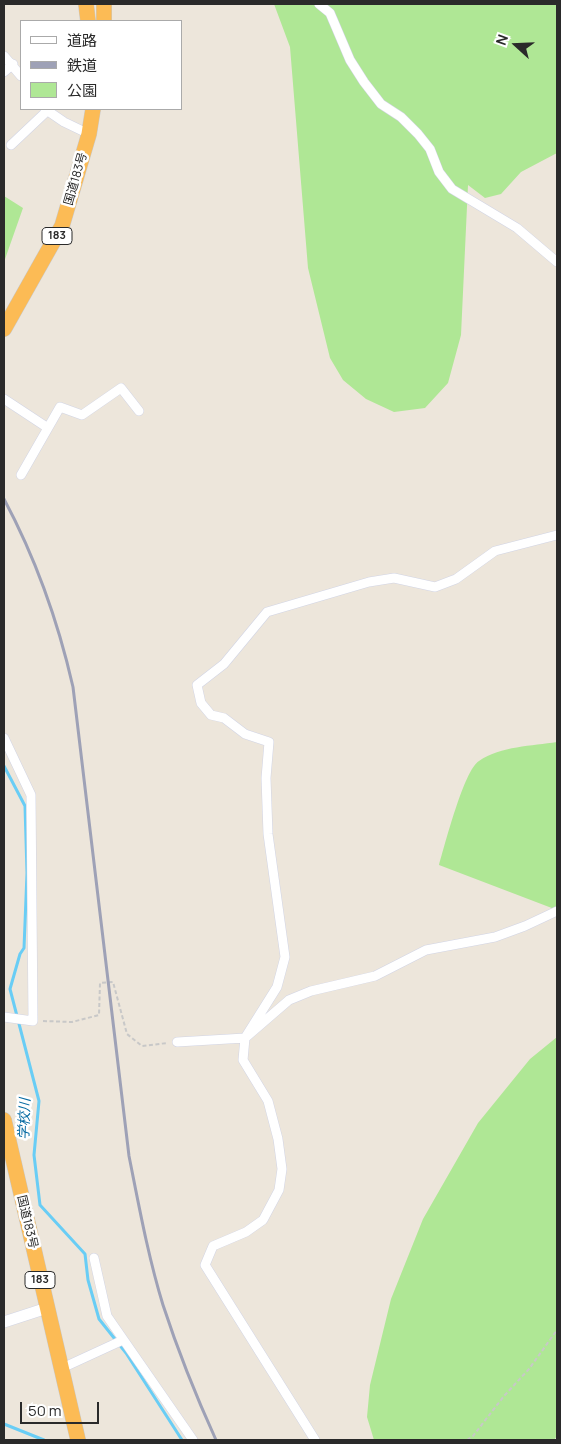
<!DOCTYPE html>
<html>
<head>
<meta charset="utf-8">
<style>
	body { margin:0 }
	#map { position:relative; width:561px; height:1444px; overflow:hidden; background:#ede6db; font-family:Manrope,"Noto Sans JP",sans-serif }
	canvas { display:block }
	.frame { position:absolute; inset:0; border:5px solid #2a2a2a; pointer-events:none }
	.legend { position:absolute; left:20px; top:20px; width:162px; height:90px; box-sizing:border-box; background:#fff; border:1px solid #aaa; margin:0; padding:6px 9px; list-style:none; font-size:15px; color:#2a2a2a }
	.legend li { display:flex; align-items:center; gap:10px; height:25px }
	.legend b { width:25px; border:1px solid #aaa }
	.north { position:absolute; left:491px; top:20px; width:50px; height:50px; -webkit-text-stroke:4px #fff; paint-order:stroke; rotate:290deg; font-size:14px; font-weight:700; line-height:20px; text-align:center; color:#2a2a2a }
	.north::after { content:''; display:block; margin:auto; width:18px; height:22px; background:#2a2a2a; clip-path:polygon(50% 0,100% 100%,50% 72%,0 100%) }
	.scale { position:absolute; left:20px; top:1402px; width:79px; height:22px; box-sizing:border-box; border:2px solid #2a2a2a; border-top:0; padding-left:6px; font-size:15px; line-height:18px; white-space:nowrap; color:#2a2a2a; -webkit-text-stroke:4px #fff; paint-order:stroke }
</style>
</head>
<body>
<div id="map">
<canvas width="561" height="1444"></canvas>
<div class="frame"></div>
<ul class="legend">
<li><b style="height:6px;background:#fff"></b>道路</li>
<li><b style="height:6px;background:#9ea1b6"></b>鉄道</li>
<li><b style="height:14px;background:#afe795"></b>公園</li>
</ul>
<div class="north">N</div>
<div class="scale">50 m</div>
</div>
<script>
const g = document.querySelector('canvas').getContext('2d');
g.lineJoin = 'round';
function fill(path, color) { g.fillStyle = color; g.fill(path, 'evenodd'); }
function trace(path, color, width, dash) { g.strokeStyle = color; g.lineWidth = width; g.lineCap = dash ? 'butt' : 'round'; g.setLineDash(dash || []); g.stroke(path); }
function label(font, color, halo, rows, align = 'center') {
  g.font = font + ' Manrope,"Noto Sans JP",sans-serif'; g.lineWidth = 5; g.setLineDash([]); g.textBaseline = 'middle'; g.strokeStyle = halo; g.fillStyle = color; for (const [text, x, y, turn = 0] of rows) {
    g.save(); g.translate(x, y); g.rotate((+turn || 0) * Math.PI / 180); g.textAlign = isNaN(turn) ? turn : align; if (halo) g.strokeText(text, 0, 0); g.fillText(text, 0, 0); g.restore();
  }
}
fill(new Path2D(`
	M274,4H557V153L521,172L501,194L485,198L468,185L461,335L448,383L425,408L394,412L366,399L343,380L330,358L308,268L290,47Z
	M4,196L23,208L4,262Z
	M557,742V910L439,865C445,845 464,770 479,761C501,746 532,746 557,742Z
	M557,1037V1436L554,1440H374L367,1417L370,1385L391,1299L423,1219L478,1123L530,1059Z`), '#afe795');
trace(new Path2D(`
	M4,766L25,806L27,873L24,948L20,954L10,989L39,1101L34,1155L40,1205L85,1254L88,1280L99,1319L126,1353L182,1440
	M4,1424L44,1440`), '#69cdf5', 3);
const minor = new Path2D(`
	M319,4L330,13L350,60L364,82L381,104L401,117L418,134L430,149L439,172L452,189L517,228L557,262
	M4,56L21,76
	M4,72L13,64
	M45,109L64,122L89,134
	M11,145L47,111
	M4,399L48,428
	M21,475L60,407L82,415L121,388L139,411
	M4,738L31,795L33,1021L4,1017
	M177,1042L245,1038L289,1000L311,991L375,976L426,950L495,937L525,926L557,911
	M94,1258L107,1316L193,1440
	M60,1369L123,1340
	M315,1440L205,1265L213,1246L246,1232L263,1220L279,1190L282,1169L278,1139L268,1101L243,1060L245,1038L277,987L285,957L268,834L266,778L269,742L245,734L224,718L211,715L201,703L197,685L224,664L267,612L369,582L394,578L435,587L456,579L495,551L557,535`);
const tertiary = new Path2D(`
	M4,1322L47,1308`);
const trunk = new Path2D(`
	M86,4L88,21
	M104,21V4
	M4,329L62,226L89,134L93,109
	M4,1120L78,1440`);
trace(minor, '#d1d4e4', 10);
trace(tertiary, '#d1d4e4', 12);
trace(trunk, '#c8c8c8', 16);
trace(new Path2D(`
	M43,1021L72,1022L99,1015L100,983L113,982L127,1034L142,1046L167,1043
	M467,1440L473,1436L504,1396L529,1369L557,1330`), '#c8c8c8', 2, [4, 2.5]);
trace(minor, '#fff', 9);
trace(tertiary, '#fff', 11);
trace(trunk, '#fcbb55', 15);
trace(new Path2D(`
	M4,499C36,559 58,621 73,687L129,1156C139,1206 148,1256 163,1305C178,1351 196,1396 216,1440`), '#9ea1b6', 3);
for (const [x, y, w] of [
	[57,236,30],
	[40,1280,30]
]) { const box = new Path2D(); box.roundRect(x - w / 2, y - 8.5, w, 17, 4); g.fillStyle = '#fff'; g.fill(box); trace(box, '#2a2a2a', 1); }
label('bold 11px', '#2a2a2a', null, [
	["183",57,236],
	["183",40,1280]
]);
label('12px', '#2a2a2a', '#fff', [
	["国道183号",76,179,-74],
	["国道183号",27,1222,77]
]);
label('italic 14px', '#066aa2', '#fff', [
	["学校川",25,1119,-88]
]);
</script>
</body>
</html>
